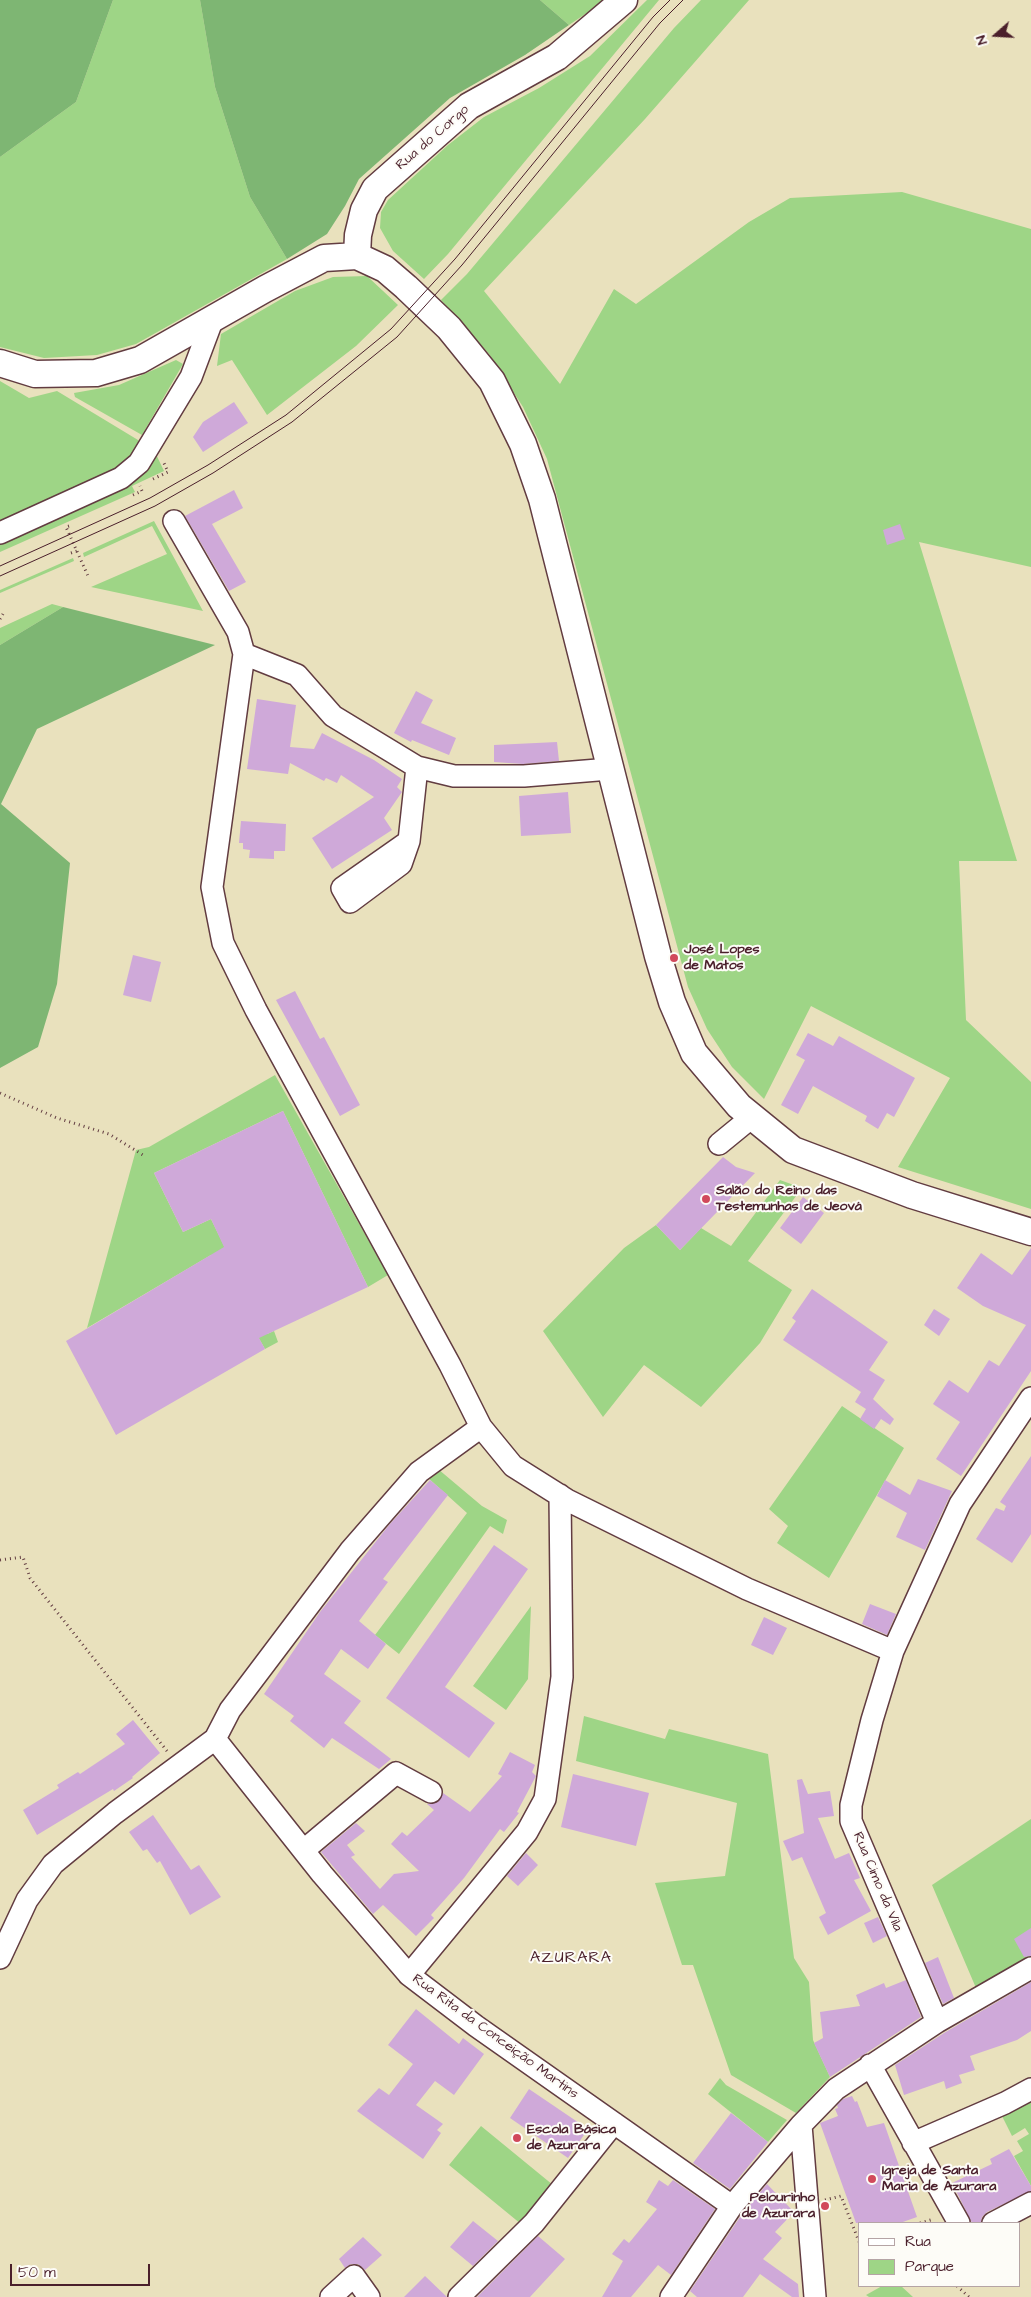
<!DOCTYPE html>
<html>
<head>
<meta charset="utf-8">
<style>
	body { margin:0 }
	#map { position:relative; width:1031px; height:2297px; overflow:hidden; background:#e9e1bd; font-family:"Architects Daughter",sans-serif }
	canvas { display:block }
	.legend { position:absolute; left:858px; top:2222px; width:162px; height:65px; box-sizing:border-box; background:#fdfcf7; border:1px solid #b5a4a5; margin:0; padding:6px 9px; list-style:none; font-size:15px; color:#4a1f2b }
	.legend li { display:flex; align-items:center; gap:10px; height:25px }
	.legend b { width:25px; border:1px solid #b5a4a5 }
	.north { position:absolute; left:971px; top:10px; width:50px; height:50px; -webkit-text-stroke:4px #fdfcf7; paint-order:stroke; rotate:251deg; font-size:14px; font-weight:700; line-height:20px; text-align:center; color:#4a1f2b }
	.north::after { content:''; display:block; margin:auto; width:18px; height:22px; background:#4a1f2b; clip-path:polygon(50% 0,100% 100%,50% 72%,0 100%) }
	.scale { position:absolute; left:10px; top:2264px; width:140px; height:22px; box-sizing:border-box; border:2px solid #4a1f2b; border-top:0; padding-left:6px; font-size:15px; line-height:18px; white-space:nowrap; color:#4a1f2b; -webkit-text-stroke:4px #fdfcf7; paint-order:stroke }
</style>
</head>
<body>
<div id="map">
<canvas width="1031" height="2297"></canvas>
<ul class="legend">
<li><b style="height:6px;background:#fff"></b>Rua</li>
<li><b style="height:14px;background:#9ed586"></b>Parque</li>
</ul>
<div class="north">N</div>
<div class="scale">50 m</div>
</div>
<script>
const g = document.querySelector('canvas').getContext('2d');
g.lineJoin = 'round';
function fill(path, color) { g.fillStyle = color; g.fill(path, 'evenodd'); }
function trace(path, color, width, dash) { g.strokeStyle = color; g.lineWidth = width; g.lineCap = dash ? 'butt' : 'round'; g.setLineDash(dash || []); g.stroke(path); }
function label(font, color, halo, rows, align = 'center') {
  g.font = font + ' "Architects Daughter",sans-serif'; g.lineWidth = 4; g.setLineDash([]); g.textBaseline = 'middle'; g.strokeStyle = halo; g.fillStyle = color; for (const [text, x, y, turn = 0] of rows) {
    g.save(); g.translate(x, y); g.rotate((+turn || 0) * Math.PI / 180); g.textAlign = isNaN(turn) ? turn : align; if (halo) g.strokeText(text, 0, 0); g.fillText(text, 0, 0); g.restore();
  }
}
fill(new Path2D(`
	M113,0H200L215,87L250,197L287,259L136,344L97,355L44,358L0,347V157L76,102Z
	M540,0H606L569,25Z
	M647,0H659L448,254L424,279L393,251L380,228L381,212L388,200L448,145L484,117L539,88L590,56Z
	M701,0H749L645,119L484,291L560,384L614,289L636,304L749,222L790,198L902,192L1031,229V567L919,542L1017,861H959L966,1020L1031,1082V1209L898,1167L950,1078L811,1006L764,1099L732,1067L707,1029L688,987L547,459L523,407L489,354L441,300L467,274L674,28Z
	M367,276L398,305L356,346L267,415L232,360L217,366L221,334L295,291L333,277Z
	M176,360L183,364L142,435L75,397L74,393L119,385Z
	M0,381L29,398L57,391L138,440L142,446L114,474L0,525Z
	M154,450L164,471L132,486L135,492L0,552V541Z
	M154,521L203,611L91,587L167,554L152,526L84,557L83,553Z
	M73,558L74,561L0,593V590Z
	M52,604L63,607L0,645V628Z
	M275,1075L388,1275L368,1287L283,1111L154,1173L183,1232L211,1219L267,1334L274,1331L278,1342L265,1349L211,1255L87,1328L136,1150L149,1147Z
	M780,1180L802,1188L748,1261L792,1290L760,1343L701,1407L644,1365L603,1417L543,1331L624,1248L656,1225L680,1250L701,1228L731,1246Z
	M842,1406L904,1448L829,1578L777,1543L788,1526L769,1509Z
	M438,1469L482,1506L507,1520L503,1534L490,1526L399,1654L375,1635L467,1513L427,1477Z
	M531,1606L528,1679L506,1710L473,1686Z
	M584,1716L665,1739L669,1729L768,1754L794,1958L809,1982L813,2040L830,2077L796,2113L731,2075L693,1965H682L655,1883L725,1876L737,1803L576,1761Z
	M1031,1819V1958L976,1988L932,1885Z
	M720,2078L726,2085L787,2120L768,2142L708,2094Z
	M1031,2094V2186L1014,2156L1023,2151L1017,2141L1029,2134L1025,2128L1012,2136L999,2110Z
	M481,2126L553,2185L521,2224L449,2165Z
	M882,2286H901L913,2297H869L866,2295Z`), '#9ed586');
fill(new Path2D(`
	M0,0H113L76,102L0,157Z
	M200,0H540L569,25L525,55L450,98L359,179L345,206L327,234L287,259L250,197L215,87Z
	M63,607L215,645L37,729L1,804L70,863L57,984L38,1047L0,1068V645Z`), '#7eb673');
fill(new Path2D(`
	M234,402L248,423L203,452L193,437L203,422Z
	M234,490L243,508L212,524L246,582L229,591L185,516Z
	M900,524L905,539L887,545L883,530Z
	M416,691L433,700L421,723L456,738L449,755L412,740L411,742L394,733Z
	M257,699L296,705L290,747L314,749L322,733L374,760L402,779L397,787L402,792L384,818L392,830L332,869L312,838L374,797L341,775L337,783L326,778L324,781L290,763L288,774L247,769Z
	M557,742L559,761L523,764L494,762V745Z
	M568,792L571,833L521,836L519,796Z
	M241,821L286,824L285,851H274V859L249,858L250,850L243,849V843H239Z
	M133,955L161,962L151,1002L123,995Z
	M295,991L320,1039L324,1037L360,1105L340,1116L276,1000Z
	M808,1033L833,1046L839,1036L915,1078L894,1117L887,1113L878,1129L865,1121L867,1116L813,1086L798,1114L781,1105L805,1060L796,1055Z
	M283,1111L368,1287L259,1338L265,1349L116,1435L66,1341L224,1247L211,1219L183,1232L154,1173Z
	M723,1157L736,1167L755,1173L680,1250L656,1225Z
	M803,1197L824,1213L801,1244L780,1228Z
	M1031,1248V1371L961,1476L936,1459L960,1422L933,1404L949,1380L968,1393L989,1360L999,1366L1026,1325L983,1306L957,1288L981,1253L1012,1275Z
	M812,1289L888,1342L869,1370L885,1380L873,1399L894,1419L890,1425L881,1419L874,1429L860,1419L866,1409L855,1402L861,1392L783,1340L796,1321L792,1318Z
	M934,1309L950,1319L939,1336L924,1325Z
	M1031,1456V1534L1012,1563L976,1539L996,1508L1004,1511L1006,1506L1000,1502Z
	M918,1479L952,1491L925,1550L896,1537L907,1513L877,1496L885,1480L910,1495Z
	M430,1480L448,1495L383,1579L388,1582L359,1621L386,1644L368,1669L341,1649L324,1674L361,1701L344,1723L391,1759L379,1769L332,1738L324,1748L290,1721L294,1716L264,1694L320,1612L389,1525Z
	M494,1545L528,1569L445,1687L495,1723L469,1758L386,1698Z
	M870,1604L896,1614L887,1635L862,1624Z
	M764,1617L787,1628L773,1655L751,1645Z
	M133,1720L160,1753L132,1777L133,1778L114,1791L113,1789L37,1835L23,1810L59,1788L57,1785L78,1772L80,1774L125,1744L116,1734Z
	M510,1752L535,1765L532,1772L536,1776L517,1812L519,1813L504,1832L500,1829L464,1878L431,1915L434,1918L416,1936L383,1905L373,1914L321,1852L356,1823L365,1831L347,1845L355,1855L351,1857L380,1889L394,1874L419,1871L391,1844L402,1832L407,1836L434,1810L427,1804L438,1802L443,1793L470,1812L502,1776L498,1774Z
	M573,1774L649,1793L636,1846L561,1827Z
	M802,1779L808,1794L830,1791L834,1816L818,1818L835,1859L849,1853L860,1878L854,1880L871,1911L828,1935L819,1917L826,1913L802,1857L792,1861L783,1841L804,1833L797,1780Z
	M153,1815L191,1870L199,1865L221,1897L190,1915L160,1861L157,1863L147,1849L143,1851L129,1832Z
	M526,1853L538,1865L518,1886L507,1876Z
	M878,1917L887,1936L873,1943L864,1923Z
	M1031,1928V1956L1024,1957L1014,1939Z
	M938,1957L954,1998L943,2004L925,1963Z
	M906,1980L921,2017L830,2077L814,2043L823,2038L820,2012L860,2006L856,1995L884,1983L886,1988Z
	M1031,1982V2031L1017,2040L970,2056L975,2070L959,2075L962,2083L946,2089L944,2081L904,2095L895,2065L944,2033Z
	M416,2009L459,2044L463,2038L484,2054L454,2095L435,2081L416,2105L443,2124L437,2130L441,2133L423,2159L357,2111L379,2088L389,2095L413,2064L388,2045Z
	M529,2089L588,2129L568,2158L510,2118Z
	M852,2096L855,2102L857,2101L867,2127L884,2123L917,2217L900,2223H856L820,2123L838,2116L835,2109L838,2108L837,2105L843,2099Z
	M731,2113L768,2142L730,2189L693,2163Z
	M1009,2149L1031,2186V2191L987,2212L982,2217L981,2223H972L952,2183L992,2164L990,2159Z
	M659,2180L668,2186L673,2180L715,2209L671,2275L658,2265L631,2297H602L623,2261L612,2254L624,2239L629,2243L657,2209L646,2202Z
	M767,2184L794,2212L775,2232L782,2238L763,2259L798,2284L799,2297H792L760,2274L743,2297H697L690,2291L742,2214Z
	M473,2221L498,2241L473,2266L450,2247Z
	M538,2236L565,2259L530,2297H477Z
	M363,2237L382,2255L365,2270L358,2264H351L345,2268L339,2259Z
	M425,2276L447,2297H404Z`), '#cfa9d9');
const minor = new Path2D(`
	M174,521L238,632L244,654L212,887L223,943L256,1010L450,1365L481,1427L513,1466L567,1500L747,1589L893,1651
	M0,533L121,478L139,463L191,377L212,321
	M244,654L297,675L333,716L417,767L454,776H524L610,769
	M409,841L401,864L350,902L342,888L409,841L417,767
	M719,1144L752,1117
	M215,1739L322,1874L409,1975L476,2026L732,2206
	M304,1850L396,1773L431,1792
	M0,1958L27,1900L53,1864L115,1813L215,1739L230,1710L350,1551L419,1472L481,1427
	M409,1975L527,1832L545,1799L562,1677L560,1495
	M937,2022L851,1821V1805L872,1720L893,1651L960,1504L1031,1398
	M870,2065L959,2223
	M801,2125L815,2297
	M913,2143L1005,2103L1031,2089
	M993,2223L1031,2203
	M331,2297L354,2276L369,2297
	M459,2297L534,2223L614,2123
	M671,2297L732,2206L801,2125L836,2089L937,2022L1031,1968`);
const tertiary = new Path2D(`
	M357,256L358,235L364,210L375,189L469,106L557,57L624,0
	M0,363L35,374L96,373L140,360L265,289L324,258L357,256L385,269L406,287L449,328L492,381L523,444L542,499L658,956L672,1002L694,1053L739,1106L793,1150L912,1195L1031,1232`);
trace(minor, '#623c41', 24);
trace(tertiary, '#623c41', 29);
trace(new Path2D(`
	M153,479L168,472L163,461
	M133,495L142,491L140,486
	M69,526L66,527L88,576
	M71,553L77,551
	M0,619L3,614
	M0,1093L57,1118L109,1134L143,1155
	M0,1560L23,1557L30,1578L167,1751
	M825,2200L841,2196L860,2244
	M920,2223L934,2219
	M957,2286L969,2297`), '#623c41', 3, [1, 4]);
trace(minor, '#fff', 21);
trace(tertiary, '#fff', 26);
trace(new Path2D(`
	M0,566L150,498L208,465L286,415L391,329L455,259L653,17L670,0
	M0,576L155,506L213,473L292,422L397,337L462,265L660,23L683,0`), '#4a1f2b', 1);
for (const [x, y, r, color] of [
	[674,958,5,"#d1495b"],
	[706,1199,5,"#d1495b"],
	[517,2138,5,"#d1495b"],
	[872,2179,5,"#d1495b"],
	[825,2206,5,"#d1495b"]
]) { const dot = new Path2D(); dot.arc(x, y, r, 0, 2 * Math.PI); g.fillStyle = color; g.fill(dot); trace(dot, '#fdfcf7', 2); }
label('14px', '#4a1f2b', '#fdfcf7', [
	["Rua do Corgo",433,138,-41],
	["Rua Cimo da Vila",877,1882,67],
	["Rua Rita da Conceição Martins",495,2037,36]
]);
label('bold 14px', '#4a1f2b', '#fdfcf7', [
	["José Lopes",684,950],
	["de Matos",684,966],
	["Salão do Reino das",716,1191],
	["Testemunhas de Jeová",716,1207],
	["Escola Básica",527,2130],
	["de Azurara",527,2146],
	["Igreja de Santa",882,2171],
	["Maria de Azurara",882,2187],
	["Pelourinho",815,2198,"right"],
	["de Azurara",815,2214,"right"]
], 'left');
g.letterSpacing = '1px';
label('16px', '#4a1f2b', '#fdfcf7', [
	["AZURARA",571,1959]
]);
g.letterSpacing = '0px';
</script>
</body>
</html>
